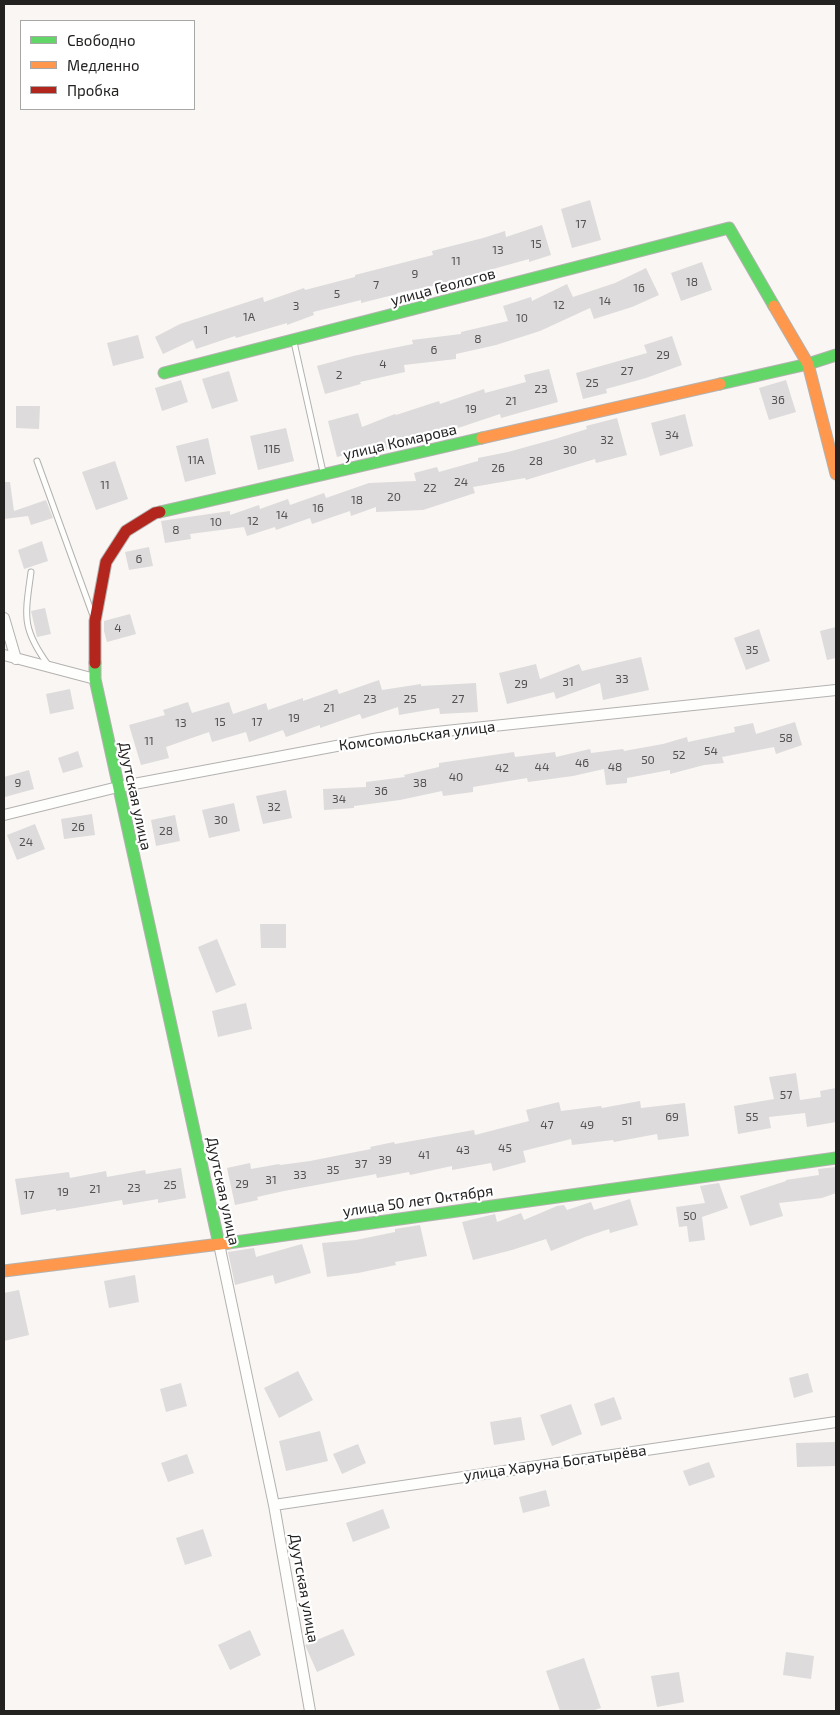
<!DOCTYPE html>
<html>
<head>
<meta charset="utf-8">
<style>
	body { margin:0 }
	#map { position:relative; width:840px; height:1715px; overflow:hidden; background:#f9f6f4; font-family:"Exo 2",sans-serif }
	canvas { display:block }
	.frame { position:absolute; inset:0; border:5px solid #242221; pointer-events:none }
	.legend { position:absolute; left:20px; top:20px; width:175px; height:90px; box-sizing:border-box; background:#fff; border:1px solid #a7a7a6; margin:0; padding:6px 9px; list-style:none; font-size:15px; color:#242221 }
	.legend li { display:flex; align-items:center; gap:10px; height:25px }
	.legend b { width:25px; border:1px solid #a7a7a6 }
</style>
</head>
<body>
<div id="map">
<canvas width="840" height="1715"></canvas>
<div class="frame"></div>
<ul class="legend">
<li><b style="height:6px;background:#63d668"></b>Свободно</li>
<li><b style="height:6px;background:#ff974d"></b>Медленно</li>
<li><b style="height:6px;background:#b3261e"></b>Пробка</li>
</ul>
</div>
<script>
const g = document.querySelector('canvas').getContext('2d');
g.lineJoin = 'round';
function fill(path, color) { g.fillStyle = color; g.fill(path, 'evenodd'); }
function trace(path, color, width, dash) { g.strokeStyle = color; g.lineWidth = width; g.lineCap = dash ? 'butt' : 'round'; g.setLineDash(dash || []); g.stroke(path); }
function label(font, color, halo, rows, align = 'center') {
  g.font = font + ' "Exo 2",sans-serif'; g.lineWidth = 4.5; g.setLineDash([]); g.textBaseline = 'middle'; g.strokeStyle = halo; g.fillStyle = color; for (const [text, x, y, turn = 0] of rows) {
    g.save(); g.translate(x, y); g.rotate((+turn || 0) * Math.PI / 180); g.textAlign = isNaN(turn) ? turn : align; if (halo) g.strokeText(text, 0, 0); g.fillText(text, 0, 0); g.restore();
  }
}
fill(new Path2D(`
	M590,200L601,240L572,248L561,209Z
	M542,225L551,255L529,262V259L432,286L397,293V294L361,303V300L313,312L314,315L287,325V323L236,338L235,336L196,349L193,340L163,354L155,337L180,324L263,297L264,302L304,288L305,290L355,277V275L433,255L432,251L483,238L505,231L506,237Z
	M702,262L712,290L681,301L671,273Z
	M646,268L659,295L632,307L594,319L590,308L540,331L496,345L456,354V359L404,365L405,372L360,382L361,384L325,394L317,366L353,356L413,344L412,340L461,334V332L508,321L503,306L531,297L532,301L567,284L573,297L615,283Z
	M138,335L144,358L113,366L107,343Z
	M672,336L682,365L646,378L606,389L607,393L583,399L576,373L647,353L644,345Z
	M549,369L558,402L501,418L500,414L458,428L457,425L410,440L380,452L377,446L337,457L328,421L358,413L362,427L395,414L396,415L439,401L440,404L484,389L485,393L526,382L524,375Z
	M229,371L238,401L212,409L202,379Z
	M181,380L188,402L162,411L155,388Z
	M786,380L796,412L769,420L759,388Z
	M16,406H40L39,429L16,428Z
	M685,414L693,446L660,456L651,423Z
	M617,418L627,455L596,463L595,459L526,480L525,478L473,487L475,493L423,510L376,512V507L351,516L350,511L312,524L310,518L276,530L275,527L247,536L244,527L190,534L191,539L165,543L161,521L230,511V515L259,505L260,509L288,499L290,505L324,493L326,498L369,483L416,481L414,473L437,467L439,472L478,461V458L508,452L555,439L587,429L586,426Z
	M286,428L294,461L258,470L250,436Z
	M208,438L216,474L185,482L176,446Z
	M115,461L128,499L96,510L82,472Z
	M4,482H10L14,511L46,500L53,518L31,525L28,516L4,519Z
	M42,541L48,561L24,569L18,550Z
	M149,547L153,566L129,570L125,552Z
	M45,608L51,634L37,637L31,611Z
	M130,614L136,634L107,642L104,631V621Z
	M836,627V658L827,660L820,631Z
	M759,629L770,661L746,670L734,638Z
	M641,657L649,690L603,700L600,683L556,699L554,692L507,704L499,673L536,664L540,679L579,664L582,671Z
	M379,680L382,690L421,684V686L476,683L478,712L440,714L439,708L399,715L398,707L362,719L360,714L320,728V725L286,737L283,730L249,742L246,732L212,742L209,732L166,747L169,758L141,765L129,725L165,715L163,710L188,702L192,713L229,702L233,714L266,703L268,710L303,698V701L337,689L339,694Z
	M70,689L74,709L50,714L46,694Z
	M795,722L802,745L776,754L774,747L722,757L724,763L704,765L670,774V770L627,778V783L606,785L604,769L573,776L528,782L527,778L473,787V792L443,796L442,791L400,800L354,806V808L324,810L323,789L366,787V782L405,777L404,775L439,767V763L514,752L515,757L555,752L556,757L590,749L591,753L623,749L624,751L663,744L687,737L688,742L735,732L734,727L753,723L756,734Z
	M78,751L83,767L63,773L58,758Z
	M29,770L34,789L5,797L4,777Z
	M286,790L292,818L263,824L256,796Z
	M234,803L240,831L209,838L202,810Z
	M92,814L95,835L64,839L61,819Z
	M175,815L180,841L156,846L151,820Z
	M35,824L45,849L17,860L7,835Z
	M260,924H286V948H261Z
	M217,939L236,985L216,993L198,947Z
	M246,1003L252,1029L218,1037L212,1011Z
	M796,1073L800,1100L821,1097L820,1091L836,1088V1122L807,1127L805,1113L769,1117L771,1128L738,1134L734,1106L774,1099L769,1077Z
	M640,1101L641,1108L685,1103L689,1136L658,1140L657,1134L614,1142L613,1140L572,1145L571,1139L523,1151L526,1162L493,1171L491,1163L452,1170V1166L410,1175L409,1172L377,1178L376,1174L284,1191L257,1197L258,1200L235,1205L227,1168L250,1163L251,1169L279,1164L280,1165L310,1161L371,1149L370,1147L394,1142L395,1144L474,1130L475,1135L529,1121L526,1110L559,1102L561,1111L601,1106L602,1108Z
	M836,1167V1193L822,1198L779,1203L783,1216L750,1226L740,1196L786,1181V1180L819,1175L818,1169Z
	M181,1168L186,1198L158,1203V1199L123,1205L122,1200L75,1208L56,1211V1209L21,1215L15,1179L69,1172L70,1178L106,1171L107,1177L145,1170L146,1174Z
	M719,1183L728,1208L702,1217L705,1240L689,1242L687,1226L679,1227L676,1207L705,1203L700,1186Z
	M630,1199L638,1225L610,1233L609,1229L585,1237L551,1251L546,1239L512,1250L473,1260L462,1222L495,1214L497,1222L521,1213L524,1220L557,1206L564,1205L567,1210L591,1202L594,1210Z
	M420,1225L427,1256L395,1262L396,1265L358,1273L327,1277L322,1243L356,1240L395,1232V1229Z
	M302,1244L311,1273L275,1284L273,1275L235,1285L228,1252L254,1248L256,1257Z
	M135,1275L139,1302L109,1308L104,1281Z
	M19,1290L29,1335L4,1341V1293Z
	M298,1371L313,1400L279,1418L264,1388Z
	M808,1373L813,1392L794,1398L789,1378Z
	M181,1383L187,1406L166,1412L160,1389Z
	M614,1397L622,1419L601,1426L594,1404Z
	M571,1404L582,1434L552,1446L540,1415Z
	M521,1417L525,1440L494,1445L490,1422Z
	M320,1431L328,1461L286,1471L279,1441Z
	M836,1442V1466L797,1467L796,1443Z
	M358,1444L366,1463L342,1474L333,1454Z
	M187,1454L194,1473L168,1482L161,1463Z
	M709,1462L715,1477L689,1486L683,1471Z
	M546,1490L550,1506L523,1513L519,1497Z
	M383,1509L390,1528L353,1542L346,1523Z
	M203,1529L212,1556L185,1565L176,1538Z
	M343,1629L355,1655L317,1672L305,1645Z
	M250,1630L261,1655L230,1670L218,1645Z
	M786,1652L814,1656L811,1679L783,1675Z
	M584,1658L601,1708L591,1711H560L546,1671Z
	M679,1672L684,1702L657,1707L651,1676Z`), '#dddbdb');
const lane = new Path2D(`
	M294,342L323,472
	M37,461L92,613
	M31,572C25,616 21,628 49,666`);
const street = new Path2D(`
	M4,618L16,659
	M4,655L95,679
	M4,815L118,787L379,738L836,690
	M219,1244L274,1505L310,1711
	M274,1505L836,1422`);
const fast = new Path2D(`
	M164,373L729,228L774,306
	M720,384L808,364L836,355
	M160,512L482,438
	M95,663V679L219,1244
	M228,1243L836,1158`);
const slow = new Path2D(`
	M774,306L808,364L836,474
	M482,438L720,384
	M4,1271L228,1243`);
const jam = new Path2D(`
	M95,663V621L106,562L126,531L155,513L160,512`);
trace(lane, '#b4b2b0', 7);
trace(street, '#b4b2b0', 12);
trace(fast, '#b4b2b0', 13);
trace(slow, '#b4b2b0', 13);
trace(jam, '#b4b2b0', 13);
trace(lane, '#fefefd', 5);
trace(street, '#fefefd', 10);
trace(fast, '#63d668', 11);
trace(slow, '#ff974d', 11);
trace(jam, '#b3261e', 11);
label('12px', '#525050', null, [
	["17",581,224],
	["15",536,244],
	["13",498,250],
	["11",456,261],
	["9",415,274],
	["18",692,282],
	["7",376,285],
	["16",639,288],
	["5",337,294],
	["14",605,301],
	["12",559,305],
	["3",296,306],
	["1А",249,317],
	["10",522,318],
	["1",206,330],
	["8",478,339],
	["6",434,350],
	["29",663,355],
	["4",383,364],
	["27",627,371],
	["2",339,375],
	["25",592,383],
	["23",541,389],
	["36",778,400],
	["21",511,401],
	["19",471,409],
	["34",672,435],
	["32",607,440],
	["11Б",272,449],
	["30",570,450],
	["11А",196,460],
	["28",536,461],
	["26",498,468],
	["24",461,482],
	["11",105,485],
	["22",430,488],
	["20",394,497],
	["18",357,500],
	["16",318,508],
	["14",282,515],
	["12",253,521],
	["10",216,522],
	["8",176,530],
	["6",139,559],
	["4",118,628],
	["35",752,650],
	["33",622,679],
	["31",568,682],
	["29",521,684],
	["23",370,699],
	["25",410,699],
	["27",458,699],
	["21",329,708],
	["19",294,718],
	["15",220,722],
	["17",257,722],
	["13",181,723],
	["58",786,738],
	["11",149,741],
	["54",711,751],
	["52",679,755],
	["50",648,760],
	["46",582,763],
	["44",542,767],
	["48",615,767],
	["42",502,768],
	["40",456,777],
	["9",18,783],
	["38",420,783],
	["36",381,791],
	["34",339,799],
	["32",274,807],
	["30",221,820],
	["26",78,827],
	["28",166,831],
	["24",26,842],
	["57",786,1095],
	["69",672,1117],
	["55",752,1117],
	["51",627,1121],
	["47",547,1125],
	["49",587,1125],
	["45",505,1148],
	["43",463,1150],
	["41",424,1155],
	["39",385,1160],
	["37",361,1164],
	["35",333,1170],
	["33",300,1175],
	["31",271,1180],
	["29",242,1184],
	["25",170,1185],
	["23",134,1188],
	["21",95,1189],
	["19",63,1192],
	["17",29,1195],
	["50",690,1216]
]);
label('15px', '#242221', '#fff', [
	["улица Геологов",443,287,-15],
	["улица Комарова",400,442,-13],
	["Комсомольская улица",417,736,-7],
	["Дуутская улица",135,796,78],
	["Дуутская улица",223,1191,78],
	["улица 50 лет Октября",418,1201,-8],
	["улица Харуна Богатырёва",555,1463,-8],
	["Дуутская улица",304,1588,80]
]);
</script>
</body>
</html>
